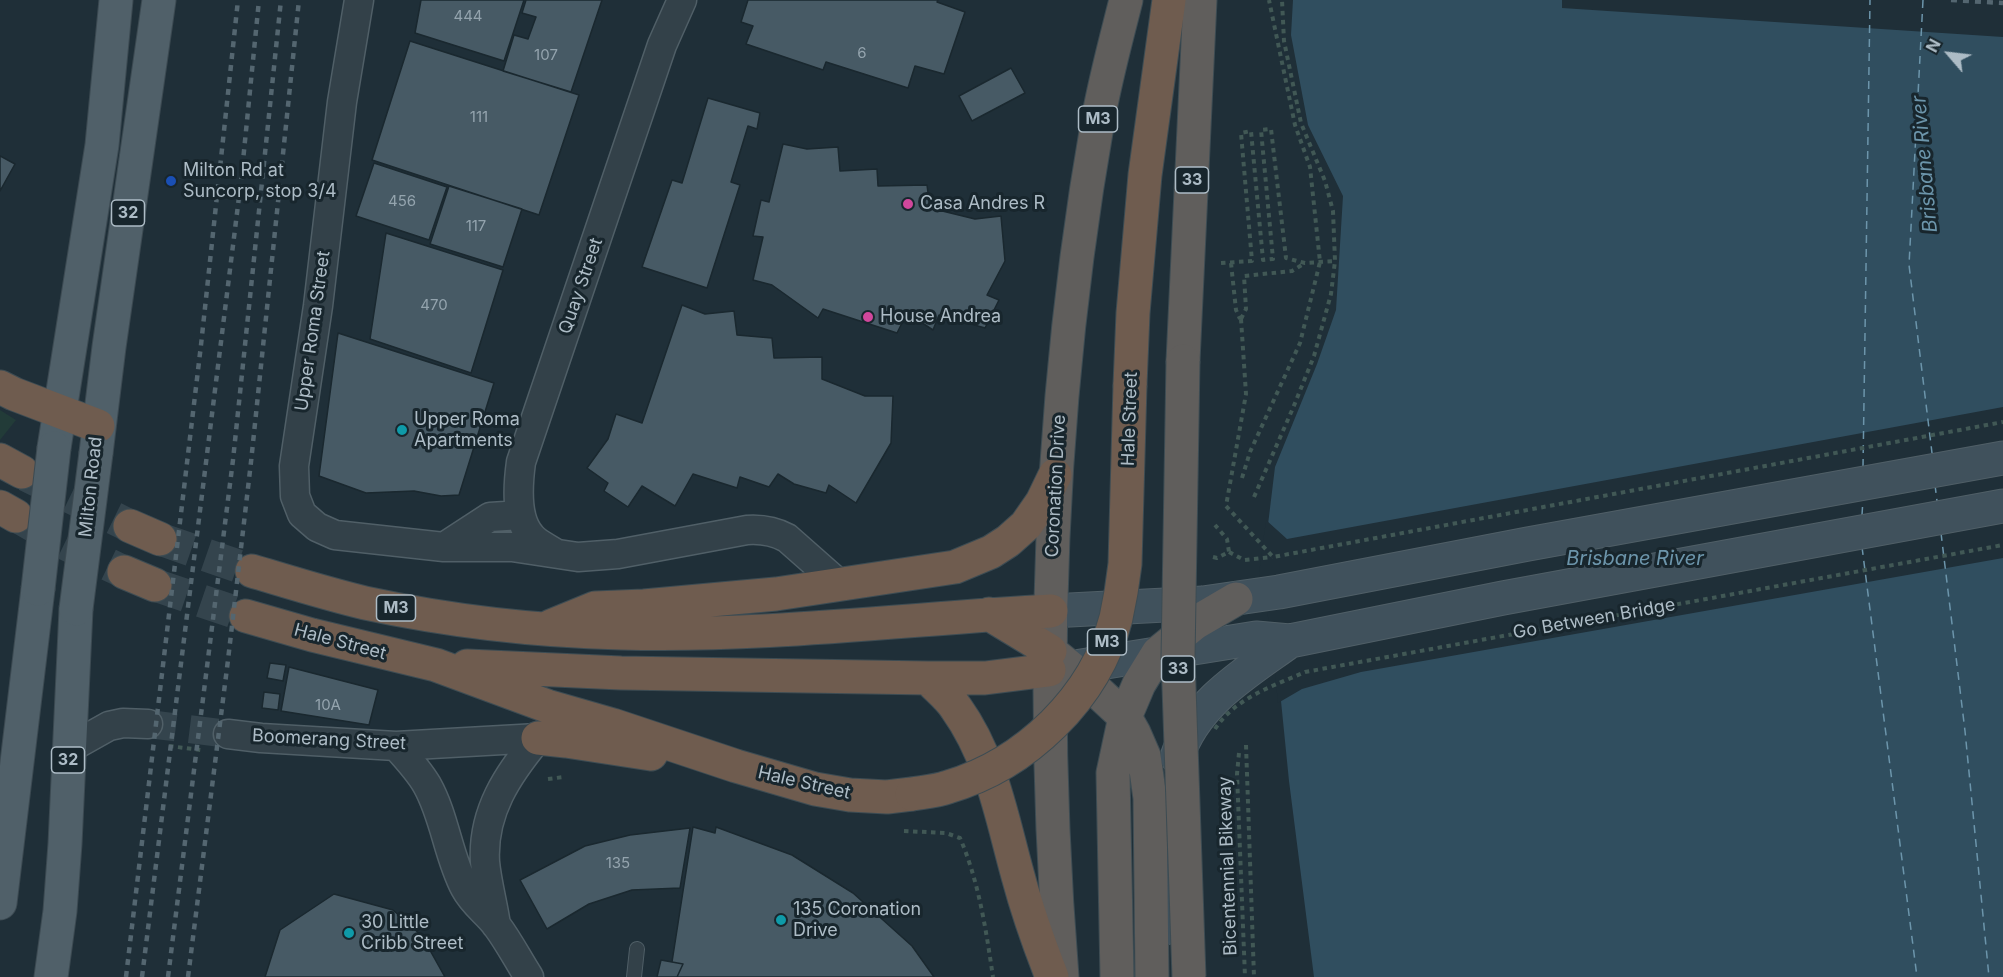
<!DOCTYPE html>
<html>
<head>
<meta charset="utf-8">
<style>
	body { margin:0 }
	#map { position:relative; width:2003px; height:977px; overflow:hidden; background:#1f2f38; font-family:Inter,sans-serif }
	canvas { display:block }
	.north { position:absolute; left:1919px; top:24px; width:60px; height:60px; -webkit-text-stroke:4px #18262d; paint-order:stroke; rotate:298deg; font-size:16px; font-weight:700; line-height:24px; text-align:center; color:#adbcc6 }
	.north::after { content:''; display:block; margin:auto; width:21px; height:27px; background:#adbcc6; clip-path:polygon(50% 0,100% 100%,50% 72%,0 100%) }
</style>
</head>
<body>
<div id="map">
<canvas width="2003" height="977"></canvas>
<div class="north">N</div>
</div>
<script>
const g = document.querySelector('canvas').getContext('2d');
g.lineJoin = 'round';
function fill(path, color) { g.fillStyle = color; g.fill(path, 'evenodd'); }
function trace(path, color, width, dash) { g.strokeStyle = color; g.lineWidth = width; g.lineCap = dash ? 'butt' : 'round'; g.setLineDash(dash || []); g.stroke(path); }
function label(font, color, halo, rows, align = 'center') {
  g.font = font + ' Inter,sans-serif'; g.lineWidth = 6; g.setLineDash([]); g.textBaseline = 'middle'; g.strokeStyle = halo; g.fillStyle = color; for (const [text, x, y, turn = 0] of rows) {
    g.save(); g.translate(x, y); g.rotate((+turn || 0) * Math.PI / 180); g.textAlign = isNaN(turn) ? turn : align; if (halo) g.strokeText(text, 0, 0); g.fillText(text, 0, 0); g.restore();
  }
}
fill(new Path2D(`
	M0,410L16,420L0,440Z`), '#223b38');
fill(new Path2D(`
	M1293,0H2003V977H1314L1289,781L1274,631L1262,574L1275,467L1317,364L1336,310L1343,196L1308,125L1291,35Z`), '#304e5f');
fill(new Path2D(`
	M1562,0H2003V37L1562,8Z
	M2003,407V558L1361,672L1302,689L1278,703L1271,631L1259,574L1266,520L1287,539Z`), '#1f2f38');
trace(new Path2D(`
	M1923,0L1909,265L1932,453
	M1863,467L1870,0
	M1935,485L1937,501
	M1862,515L1863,499
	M1941,533L1965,731L1989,977
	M1862,547L1917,977`), '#6c95ab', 1.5, [8, 6]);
const building = new Path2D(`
	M421,0H524L504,61L415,33Z
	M526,0H602L571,92L503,71L514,35L528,39L536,17L522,13Z
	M748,0H938L937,2L965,12L944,74L915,66L908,88L826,62L823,70L746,44L753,26L741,22Z
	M410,41L579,95L539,215L372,160Z
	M1011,68L1025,93L972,121L959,96Z
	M708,98L760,113L757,129L748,126L731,182L740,185L707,288L642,267L672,180L682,183Z
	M783,144L807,149L838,147L840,171L877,169L878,186L927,185L930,208L975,219L1001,216L1005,261L987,295L999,300L985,328L939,315L933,330L907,313L897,333L823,309L818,318L772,285L753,280L763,237L753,236L761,200L769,202Z
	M0,156L15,164L0,191Z
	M374,163L447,187L429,240L356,216Z
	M449,186L522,209L503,267L430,244Z
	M386,233L503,270L471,373L370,339Z
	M682,305L705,314L734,311L737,335L772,338L774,358L822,357V379L865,396H893L891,443L856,503L829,485L826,493L794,484L778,474L769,487L740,477L737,488L693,474L675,506L642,486L628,507L604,491L608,483L587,468L608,439L616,414L642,423Z
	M338,333L494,383L459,495L441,496L414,491L366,493L319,476Z
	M270,663L286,665L283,681L267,678Z
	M289,667L378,690L369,725L281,711Z
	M264,692L280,694L278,710L262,708Z
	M693,827L715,833L716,827L792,855L853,893L912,946L934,977H677L683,964L672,962Z
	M690,828L680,888L632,890L589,904L547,929L520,880L585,846L630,835Z
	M334,894L393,910L422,936L445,977H265L280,930Z
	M661,960L683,964L677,977H657Z`);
fill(building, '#475a65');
trace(building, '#1a282f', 1.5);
trace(new Path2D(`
	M148,724L228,734`), '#34444d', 28, [28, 14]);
trace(new Path2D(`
	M26,475L130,526
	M22,519L64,543L124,572
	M160,539L252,571
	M155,585L246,616`), '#34444d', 33, [33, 16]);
const service = new Path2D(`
	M634,977L637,949`);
const minor = new Path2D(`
	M359,0L342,102L318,306L294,466L295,496L302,514L317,527L335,535L444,547H512L578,557L618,554L747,530C761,529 774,531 787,538L838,583
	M444,547L490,517L521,515
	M555,553C548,548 536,543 531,536C515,518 518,484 521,462L662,45L682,0
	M228,734L261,738L396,746L538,738
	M396,746C407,758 419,771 427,785C445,817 448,856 465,888C474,905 487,912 497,926C509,942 518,960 529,977
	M68,749L109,726L123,723L148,724
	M496,925C493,904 487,883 485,862C482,812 508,774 538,738`);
const secondary = new Path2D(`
	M1051,611L1203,603L1279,592L1528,544L2003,458
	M1075,667L1256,638L1290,641L1503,598L2003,506
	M1177,757C1195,702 1246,673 1290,641
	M1165,928L1170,817`);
const primary = new Path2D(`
	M54,448L102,145L116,0
	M96,453L109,347L159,0
	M0,903L38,589
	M51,977L60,911L65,844L76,609`);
const trunk = new Path2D(`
	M1183,361L1200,0
	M1050,651L1083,678L1125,717L1134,733L1144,756L1150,798L1152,977
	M1062,977C1039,691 1048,403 1098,120C1105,80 1116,40 1126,0
	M1117,977L1113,773L1125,717L1139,684L1158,653L1195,623L1236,599`);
const motorway = new Path2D(`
	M1130,385L1133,313L1145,175L1169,0
	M0,387L14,394L98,426
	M0,460L22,472
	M0,507L16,516
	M130,526L160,539
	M252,571C289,582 327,594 365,603C449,621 535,631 621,633C764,637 908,619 1051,611
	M124,572L155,585
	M989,614L1050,651
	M246,616L312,635L436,665L547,706L613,725L736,766L815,789L850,795L887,797L912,794
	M551,626L595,608L644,606L776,594L955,567L991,552L1008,541L1026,525L1042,502L1055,475
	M467,666L621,673L928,678H985L1049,670
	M928,678C937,688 949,697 956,708C992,758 1002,819 1018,876C1027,910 1039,944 1052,977
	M538,738L566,741L651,754`);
trace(service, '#505f67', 16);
trace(minor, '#505f67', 31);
trace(secondary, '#505f67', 35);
trace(primary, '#3c4a52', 35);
trace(trunk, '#3d4c53', 35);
trace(motorway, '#3d4c53', 35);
trace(new Path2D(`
	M1221,263L1252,261L1241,133L1251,131L1263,260L1273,259L1261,130L1271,129L1286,258L1305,263L1335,261
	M1231,263L1236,310L1240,319
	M1241,319L1246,309L1244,276L1292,271L1305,263
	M1242,478L1250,452L1300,343L1320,262L1310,167L1295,125L1269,0
	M1254,497L1293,408L1314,356L1331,294L1335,261L1333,211L1325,181L1301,123L1284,41L1282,0
	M1213,557L1217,558L1229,552L1227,539L1215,525
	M1246,745L1254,977
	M169,746L201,750
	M1239,753L1237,774L1245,977
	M548,779L564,777
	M904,831L946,833L960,838C979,882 986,930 993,977`), '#415855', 4, [4.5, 4.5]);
trace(service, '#334149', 14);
trace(minor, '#334149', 28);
trace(secondary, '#40515c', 33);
trace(primary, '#506069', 33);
trace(trunk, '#605e5c', 33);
trace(motorway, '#6f5c4f', 33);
trace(new Path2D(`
	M1951,0L2003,3
	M126,977L201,345L238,0
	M142,977L241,181L259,0
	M168,977L233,460L281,0
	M188,977L228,660L251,462L299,0`), '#546670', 4.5, [6, 6]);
const primaryBridge = new Path2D(`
	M38,589L54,448
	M76,609L96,453`);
const trunkBridge = new Path2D(`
	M1183,361L1178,658L1189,977`);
const motorwayBridge = new Path2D(`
	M912,794C924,792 937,791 948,787C1026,764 1095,698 1116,618C1120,600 1123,582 1125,564L1130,385`);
trace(primaryBridge, '#3c4a52', 35, []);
trace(trunkBridge, '#3d4c53', 35, []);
trace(motorwayBridge, '#3d4c53', 35, []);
trace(new Path2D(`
	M1241,319L1246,394L1226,506L1273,557L2003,422
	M1229,552L1244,560L1272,557
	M1215,729C1235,698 1273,686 1305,672L2003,545`), '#415855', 4, [4.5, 4.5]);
trace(primaryBridge, '#506069', 33);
trace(trunkBridge, '#605e5c', 33);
trace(motorwayBridge, '#6f5c4f', 33);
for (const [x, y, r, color] of [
	[171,181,6,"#1a4fb4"],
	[908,204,6,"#d1479c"],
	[868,317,6,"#d1479c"],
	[402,430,6,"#0f9aa8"],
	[781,920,6,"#0f9aa8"],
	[349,933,6,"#0f9aa8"]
]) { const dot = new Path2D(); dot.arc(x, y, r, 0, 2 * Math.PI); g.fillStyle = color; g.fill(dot); trace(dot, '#18262d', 2); }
label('15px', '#94a4ae', null, [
	["444",468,16],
	["6",862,53],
	["107",546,55],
	["111",479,117],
	["456",402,201],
	["117",476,226],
	["470",434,305],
	["10A",328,705],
	["135",618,863]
]);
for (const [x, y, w] of [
	[1098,119,39],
	[1192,180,33],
	[128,213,33],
	[396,608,39],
	[1107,642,39],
	[1178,669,33],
	[68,760,33]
]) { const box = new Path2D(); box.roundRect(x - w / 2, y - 13, w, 26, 4.5); g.fillStyle = '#18262d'; g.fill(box); trace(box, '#adbcc6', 1.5); }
label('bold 16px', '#adbcc6', null, [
	["M3",1098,119],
	["33",1192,180],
	["32",128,213],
	["M3",396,608],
	["M3",1107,642],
	["33",1178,669],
	["32",68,760]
]);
label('18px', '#adbcc6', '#18262d', [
	["Milton Rd at",183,171],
	["Suncorp, stop 3/4",183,192],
	["Casa Andres R",920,204],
	["House Andrea",880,317],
	["Upper Roma",414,420],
	["Apartments",414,441],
	["135 Coronation",793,910],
	["Drive",793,931],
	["30 Little",361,923],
	["Cribb Street",361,944]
], 'left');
label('18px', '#adbcc6', '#18262d', [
	["Quay Street",581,286,-71],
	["Upper Roma Street",313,331,-82],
	["Hale Street",1130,419,-88],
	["Coronation Drive",1056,486,-87],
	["Milton Road",91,487,-84],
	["Go Between Bridge",1594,619,-10],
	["Hale Street",340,642,15],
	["Boomerang Street",329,740,3],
	["Hale Street",804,783,13],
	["Bicentennial Bikeway",1228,866,-92]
]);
label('italic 20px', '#6c95ab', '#18262d', [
	["Brisbane River",1925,164,-95],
	["Brisbane River",1635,559]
]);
</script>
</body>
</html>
